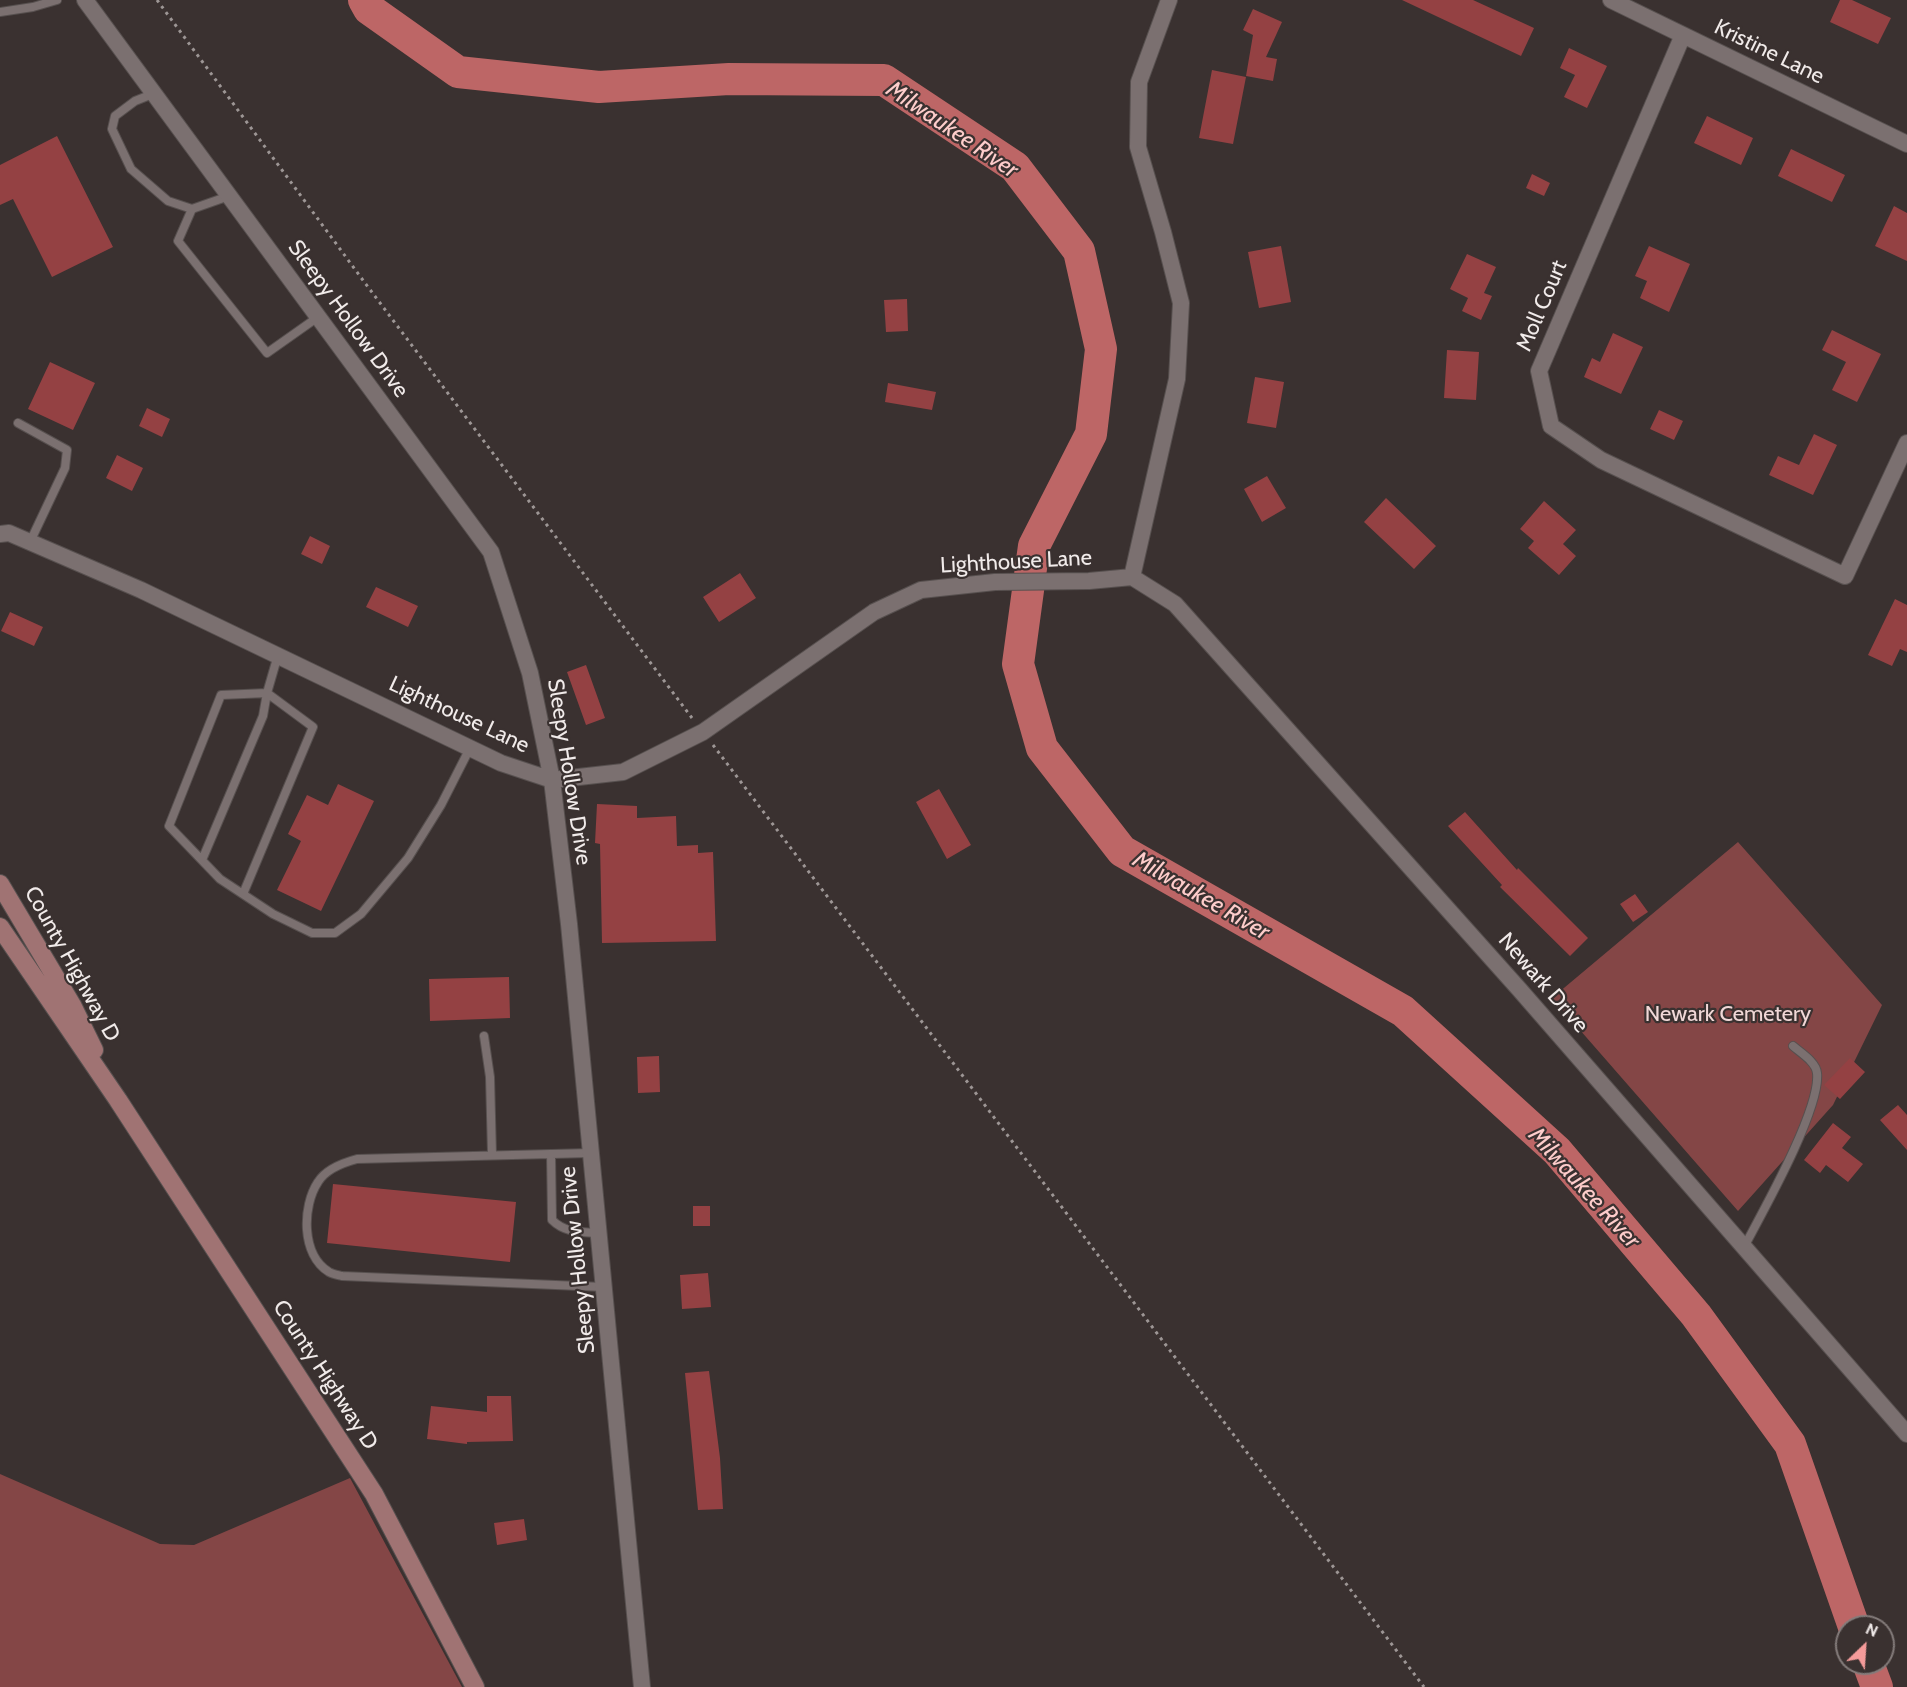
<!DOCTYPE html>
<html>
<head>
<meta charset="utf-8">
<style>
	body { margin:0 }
	#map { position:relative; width:1907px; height:1687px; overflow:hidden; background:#3a3130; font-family:Cabin,sans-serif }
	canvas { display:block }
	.north { position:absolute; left:1835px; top:1615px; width:60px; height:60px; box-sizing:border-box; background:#3a3130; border:2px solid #837b7a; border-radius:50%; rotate:25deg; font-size:16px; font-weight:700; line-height:24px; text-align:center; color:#f1ebea }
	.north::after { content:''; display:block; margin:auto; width:21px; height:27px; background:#f59b9a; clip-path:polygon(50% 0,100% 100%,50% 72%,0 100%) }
</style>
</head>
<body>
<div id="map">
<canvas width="1907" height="1687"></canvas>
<div class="north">N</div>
</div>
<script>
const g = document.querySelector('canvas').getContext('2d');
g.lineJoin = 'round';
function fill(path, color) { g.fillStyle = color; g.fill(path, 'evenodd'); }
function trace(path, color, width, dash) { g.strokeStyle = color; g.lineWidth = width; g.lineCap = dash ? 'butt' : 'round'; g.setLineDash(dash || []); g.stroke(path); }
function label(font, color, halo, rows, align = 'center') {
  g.font = font + ' Cabin,sans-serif'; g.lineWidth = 4.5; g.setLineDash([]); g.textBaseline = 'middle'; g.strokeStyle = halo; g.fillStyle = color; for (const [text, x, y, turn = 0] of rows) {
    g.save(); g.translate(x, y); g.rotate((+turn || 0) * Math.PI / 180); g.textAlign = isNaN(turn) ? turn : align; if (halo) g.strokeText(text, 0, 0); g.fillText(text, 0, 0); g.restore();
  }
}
fill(new Path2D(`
	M1738,842L1882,1005L1833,1105L1738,1211L1552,998Z
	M0,1474L160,1544L194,1545L350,1478L462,1687H0Z`), '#844646');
trace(new Path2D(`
	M364,0L369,9L458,72L599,87L729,79L884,80L1015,167L1079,251L1101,349L1091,434L1034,546L1018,664L1042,748L1122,851L1403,1011L1557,1151L1696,1315L1790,1444L1854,1627
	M1868,1663L1877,1687`), '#bd6666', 32);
fill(new Path2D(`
	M1402,0H1473L1534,28L1521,56Z
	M1840,0H1852L1891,18L1878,44L1830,22Z
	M1253,9L1282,22L1266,57L1277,59L1273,81L1246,76L1253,35L1243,30Z
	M1569,48L1607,66L1587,108L1564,97L1575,75L1560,68Z
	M1212,70L1246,77L1233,144L1199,138Z
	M1707,116L1753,138L1741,165L1694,143Z
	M57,136L113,247L52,277L13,199L0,205V165Z
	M1791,149L1845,175L1832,202L1778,176Z
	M1532,174L1550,183L1544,196L1526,188Z
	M1894,206L1907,213V261L1875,246Z
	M1281,246L1291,302L1259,308L1248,252Z
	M1649,246L1690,264L1669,312L1640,298L1647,281L1635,276Z
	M1467,254L1496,267L1484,293L1492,296L1481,320L1462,311L1468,298L1450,289Z
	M907,299L908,331L886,332L884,300Z
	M1832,330L1881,354L1857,402L1832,390L1846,362L1822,350Z
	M1613,333L1643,347L1621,394L1584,377L1592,358L1600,362Z
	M1447,350L1479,352L1476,400L1444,398Z
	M50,362L95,383L73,430L28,409Z
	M1255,377L1284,382L1276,428L1247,423Z
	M888,383L936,392L932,410L885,402Z
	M147,408L170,419L162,437L139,426Z
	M1659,410L1683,421L1674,440L1650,429Z
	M1814,434L1837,445L1813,495L1769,475L1778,456L1799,465Z
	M117,455L143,468L132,491L106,478Z
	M1267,476L1286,508L1262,522L1244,489Z
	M1386,498L1436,546L1414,569L1364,522Z
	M1544,501L1576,530L1563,544L1576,556L1559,575L1528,548L1534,541L1520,529Z
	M310,536L330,546L322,564L301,554Z
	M740,573L756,598L719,622L703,597Z
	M376,587L418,606L408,627L366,607Z
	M1895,599L1907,605V652L1900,649L1892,666L1868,655Z
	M10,612L43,627L34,646L1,631Z
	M586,665L605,718L586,725L567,672Z
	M338,784L374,801L321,911L277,890L301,841L288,834L307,795L328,805Z
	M939,789L971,845L947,859L916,802Z
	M597,804L637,806V818L676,816L677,846L698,845V853L713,852L716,941L602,943L600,844L595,843Z
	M1465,812L1517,870L1518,868L1588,938L1570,956L1500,887L1502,885L1448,826Z
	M1635,894L1648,912L1633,922L1620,904Z
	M509,977L510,1018L430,1021L429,979Z
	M659,1056L660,1092L638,1093L637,1057Z
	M1850,1058L1865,1072L1840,1099L1824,1085Z
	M1898,1105L1907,1115V1150L1880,1120Z
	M1833,1123L1851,1137L1842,1148L1863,1164L1848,1182L1826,1165L1820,1173L1804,1160Z
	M333,1184L516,1202L510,1262L327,1243Z
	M693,1206H710V1226H693Z
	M708,1273L711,1307L682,1309L680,1275Z
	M709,1371L720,1458L723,1509L698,1510L685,1373Z
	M487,1396H511L513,1441L467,1442V1444L427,1439L431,1406L487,1412Z
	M524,1519L527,1540L497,1545L494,1523Z`), '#944143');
const lane = new Path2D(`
	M0,12L33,7L57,0
	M155,93L135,101L115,116L112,129L131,169L168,201L192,209L229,196
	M192,209L178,241L267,353L318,317
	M18,423L67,450L65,468L30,542
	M278,655L267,693L221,695L169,826L220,879L273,914L312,933H335L361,914L408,858L441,805L470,748
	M202,860L263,716L267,693L313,727L243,894
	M484,1036L490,1077L492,1155
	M590,1153L357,1159C342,1163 326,1169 318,1182C302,1206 301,1255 329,1272C332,1274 338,1275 342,1276L603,1287
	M551,1154L552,1220C565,1233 581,1232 598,1233
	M1744,1247C1762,1213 1821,1109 1817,1073C1816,1062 1801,1053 1793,1046`);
const street = new Path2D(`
	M85,0L491,552L530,673L552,780L569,924L642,1687
	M1611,0L1907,144
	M1683,35L1539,371L1551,426L1601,460L1845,576L1907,443
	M0,534L9,533L141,590L501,763L552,780L623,772L703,732L874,612L921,590L995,582L1089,581L1132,577
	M1132,577L1175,604L1519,989L1907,1434
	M1132,577L1177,379L1181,303L1163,232L1138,147L1139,82L1169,0`);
const secondary = new Path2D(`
	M0,884L72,1005L94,1050
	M0,927L118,1100L374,1494L475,1687`);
trace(lane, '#57504f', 10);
trace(street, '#57504f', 18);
trace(secondary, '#57504f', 20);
trace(new Path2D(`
	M157,0L365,283L692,718
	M713,745L1424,1687`), '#9d9695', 3, [3, 4.5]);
trace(lane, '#7b7070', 8);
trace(street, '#7b7070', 16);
trace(secondary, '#a07373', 18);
label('22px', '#f1ebea', '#3a3130', [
	["Kristine Lane",1769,52,26],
	["Moll Court",1542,306,-67],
	["Sleepy Hollow Drive",348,319,54],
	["Lighthouse Lane",1016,562,-3],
	["Lighthouse Lane",459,715,25],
	["Sleepy Hollow Drive",569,772,81],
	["County Highway D",72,964,61],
	["Newark Drive",1543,983,49],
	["Sleepy Hollow Drive",578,1260,-96],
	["County Highway D",325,1375,57]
]);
label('22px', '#f1d8d7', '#3a3130', [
	["Newark Cemetery",1728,1015]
]);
label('italic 24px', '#fecdcb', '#3a3130', [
	["Milwaukee River",952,130,34],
	["Milwaukee River",1201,896,30],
	["Milwaukee River",1584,1188,48]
]);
</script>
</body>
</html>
